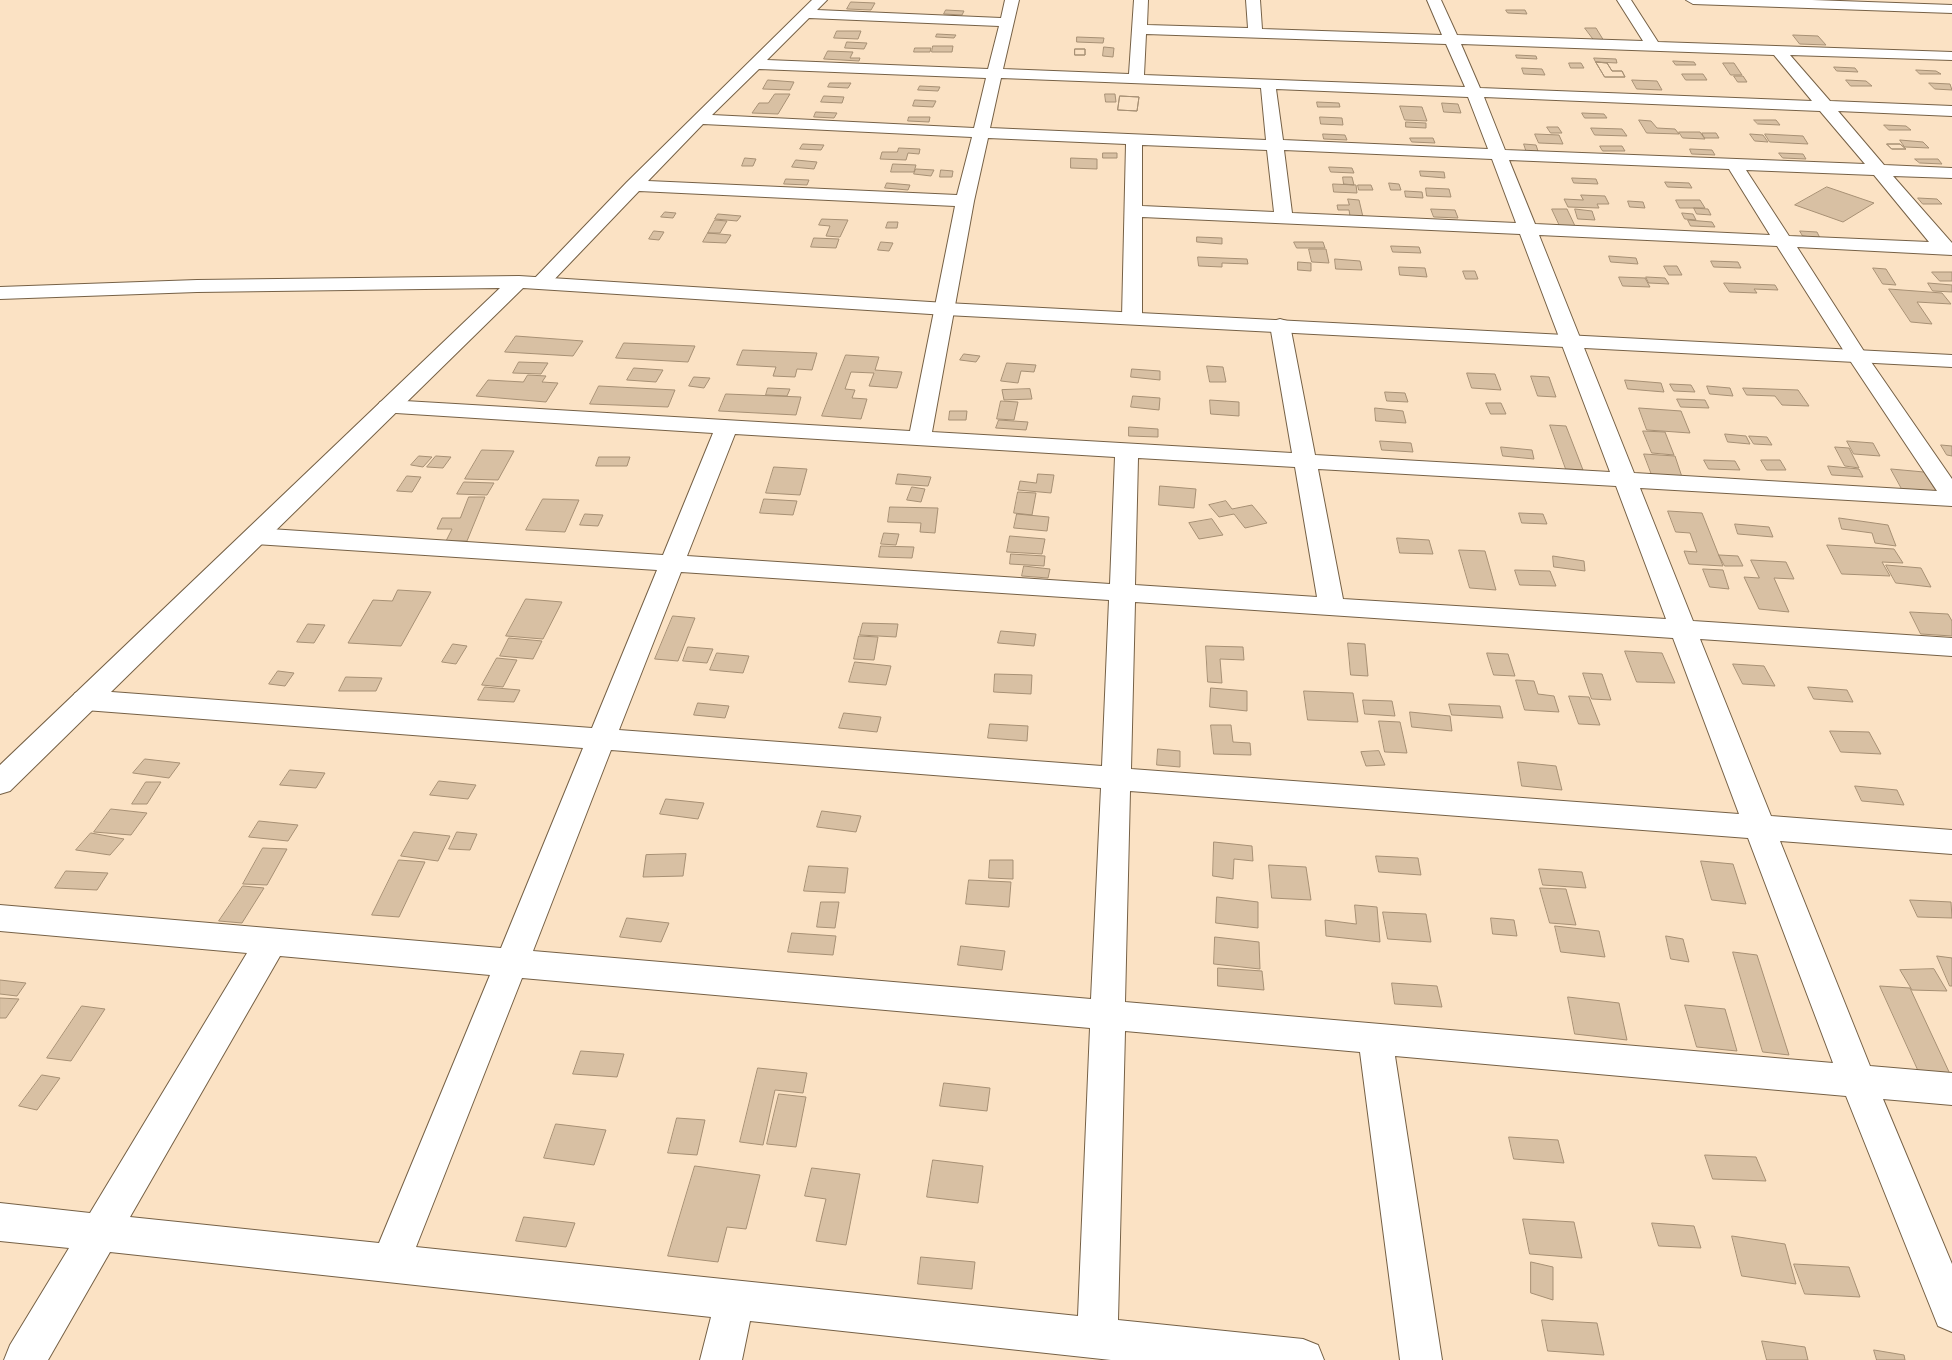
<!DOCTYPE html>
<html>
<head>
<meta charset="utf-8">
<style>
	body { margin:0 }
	canvas { display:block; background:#fbe2c4 }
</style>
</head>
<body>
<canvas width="1952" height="1360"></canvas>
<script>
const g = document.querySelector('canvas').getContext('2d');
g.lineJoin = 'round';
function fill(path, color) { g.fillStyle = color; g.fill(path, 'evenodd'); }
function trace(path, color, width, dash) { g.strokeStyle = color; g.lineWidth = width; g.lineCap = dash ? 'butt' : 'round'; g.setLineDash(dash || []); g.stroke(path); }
const building = new Path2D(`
	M851,2L875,3L871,10L847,9Z
	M946,10L964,11L962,15L944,14Z
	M1506,10H1525L1527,14L1508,13Z
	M1585,28H1596L1604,41L1594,40Z
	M837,31H861L858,39L834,38Z
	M937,34L956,35L954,38L936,37Z
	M1793,35L1818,36L1826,45L1800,44Z
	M1077,37L1104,38L1103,43L1077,42Z
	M847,42L867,43L864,49L845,48Z
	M933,46H953L952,52H932Z
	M1104,47L1114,48L1113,57L1103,56Z
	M915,48H931L930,52H914Z
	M1075,49H1085V55H1075Z
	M1075,49H1085V55H1075Z
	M828,51L853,52L850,58H860L859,61L824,59Z
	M1516,55L1536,56L1537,59L1517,58Z
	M1594,58L1616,59L1617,63L1596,62Z
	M1673,61L1694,62L1696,65H1676Z
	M1596,62L1607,63L1612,71H1622L1625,77H1605Z
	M1596,62L1607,63L1612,71H1622L1625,77H1605Z
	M1569,63H1581L1584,68H1571Z
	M1723,63H1734L1742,75H1731Z
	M1834,67L1855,68L1858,72L1837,71Z
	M1522,68L1542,69L1545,75L1524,74Z
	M1916,70L1936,71L1941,74H1920Z
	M1682,74H1703L1707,80H1686Z
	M1734,76H1743L1747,82H1738Z
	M768,80L794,82L790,90L763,89Z
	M1632,80L1657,81L1662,90L1637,89Z
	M1846,80L1866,81L1872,86H1851Z
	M830,83H851L848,88L828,87Z
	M1929,83L1950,84L1952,90L1935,89Z
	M920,86L940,87L938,91L918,90Z
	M775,94H790L778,114L752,113L759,103H768Z
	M1105,94H1115L1116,102H1106Z
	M824,96L844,97L842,103L821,102Z
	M1120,96L1139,97L1137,111L1118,110Z
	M1120,96L1139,97L1137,111L1118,110Z
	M915,100L936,101L933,107L913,106Z
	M1317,102L1339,103L1340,107H1318Z
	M1442,103L1458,104L1461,113L1444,112Z
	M1400,106L1422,107L1427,121L1405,120Z
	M816,112L837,113L834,118L814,117Z
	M1582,113L1604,114L1607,118H1585Z
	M909,117H930L929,122L908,121Z
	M1320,117L1342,118L1343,125L1321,124Z
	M1639,120L1651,121L1657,128L1675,129L1679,134L1647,133Z
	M1754,120H1776L1780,125L1758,124Z
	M1406,122L1426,123V128L1406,127Z
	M1884,125L1906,126L1911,130H1889Z
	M1547,127H1558L1562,133H1551Z
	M1591,128L1622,129L1627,136L1595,135Z
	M1679,132H1700L1705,139L1683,138Z
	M1702,133H1716L1719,138H1705Z
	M1323,134L1345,135L1347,140L1324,139Z
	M1535,134L1559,135L1563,144L1539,143Z
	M1750,134L1763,135L1768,142L1755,141Z
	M1765,134L1803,136L1808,144L1770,142Z
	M1410,138H1433L1435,143L1412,142Z
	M1900,140L1923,142L1929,148L1905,147Z
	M803,144L824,145L821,150L800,149Z
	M1524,144L1536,145L1539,154L1527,153Z
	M1887,144H1900L1906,149H1892Z
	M1887,144H1900L1906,149H1892Z
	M1600,146H1622L1625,151H1603Z
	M899,148L920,149L919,154L908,153L906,160L880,159L882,152H897Z
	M1690,149L1712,150L1715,155L1692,154Z
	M1103,153H1117V158H1103Z
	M1779,153L1803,154L1806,159L1783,158Z
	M745,158L756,159L753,166H742Z
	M1071,158L1097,159V169L1071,168Z
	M1915,159H1938L1942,164L1920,163Z
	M796,160L817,162L814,169L792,167Z
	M893,164L916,165L914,172H891Z
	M1329,167L1352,168L1354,173L1331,172Z
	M916,169L934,170L931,176L914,174Z
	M941,170L953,171L952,177H940Z
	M1420,171L1444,172L1445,178L1421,176Z
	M1343,177H1352L1354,185L1344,184Z
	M1572,178L1596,179L1598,184L1574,183Z
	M786,179L809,180L807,185L784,184Z
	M1665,182L1689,183L1692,188L1668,187Z
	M887,183L910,185L908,190L885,188Z
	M1389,183L1399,184L1401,190H1391Z
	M1333,184L1356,185L1357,193L1334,192Z
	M1358,185H1371L1373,190H1359Z
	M1827,187L1874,203L1843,222L1795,205Z
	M1426,188L1449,189L1451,197L1427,196Z
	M1405,191L1422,192L1423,198L1406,197Z
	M1581,195L1605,196L1609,204H1597L1599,208L1568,207L1564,199L1583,200Z
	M1918,198L1937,199L1942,204H1923Z
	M1348,199L1359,200L1363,217L1350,216L1349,210H1338L1337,205H1349Z
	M1676,200H1700L1705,208H1680Z
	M1628,201L1643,202L1645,208L1630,207Z
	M1694,208L1708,209L1711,215L1697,214Z
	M1431,209L1455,210L1458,218L1434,217Z
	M1552,209H1567L1575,226H1560Z
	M1575,209L1592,211L1595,220L1578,219Z
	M665,212L676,213L673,218L661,217Z
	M1682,213L1693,214L1696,220L1685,219Z
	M718,214L741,216L737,221L715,219Z
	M822,219L848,220L840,237L826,236L830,226L819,225Z
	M715,220L727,221L720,233H708Z
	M1688,220L1712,222L1715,227L1691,226Z
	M888,222H898L897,228H886Z
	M654,231L664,232L659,240L649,239Z
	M1800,231L1817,232L1820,238L1803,236Z
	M708,233L731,235L726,243L703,242Z
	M1197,237L1222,238V244L1197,242Z
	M814,238L839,239L836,248L811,247Z
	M881,242L893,243L889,251L878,250Z
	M1294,242H1323L1325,248H1297Z
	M1391,246L1419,247L1421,253L1393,252Z
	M1309,249H1326L1329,263L1312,262Z
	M1609,256L1636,258L1638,264L1611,262Z
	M1198,257L1247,259L1248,264L1222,263V267L1199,266Z
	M1335,259L1360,261L1362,270L1336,269Z
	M1711,261L1738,262L1741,268L1714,267Z
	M1298,262L1311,263V271L1298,270Z
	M1664,266H1677L1682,275H1669Z
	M1399,267L1425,268L1427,277L1400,275Z
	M1873,268L1886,269L1896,285L1883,284Z
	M1463,271H1475L1478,279H1466Z
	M1932,272H1952V281H1940Z
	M1619,277L1645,278L1650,287L1623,286Z
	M1646,277L1665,278L1669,284L1649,283Z
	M1724,283L1775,285L1778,290L1754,289L1757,293L1730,292Z
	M1928,283L1952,285V292L1933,291Z
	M1889,289L1942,293L1951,304L1917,302L1932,324L1911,322Z
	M516,336L583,341L573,356L505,352Z
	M624,343L695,346L688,362L616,358Z
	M743,350L817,353L812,370L797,369L795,377L773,376L776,367L737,365Z
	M964,354L980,356L976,362L960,360Z
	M846,355L879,357L875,370L902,372L897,388L869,386L874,373L851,372L845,389L855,390L852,398L867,399L861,419L822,416Z
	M519,362L548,363L541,374L513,373Z
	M1007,363L1036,365L1034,372L1021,371L1018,383L1001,381Z
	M1207,366L1223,367L1226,382H1210Z
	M634,368L663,370L656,382L627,380Z
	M1132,369L1160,371V380L1131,377Z
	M1467,373L1495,374L1501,390L1472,388Z
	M528,375L546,376L542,382L558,383L546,402L476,396L488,380L523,382Z
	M1531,376L1549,377L1556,397L1538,396Z
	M694,377L710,378L704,388L689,386Z
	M1625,380L1661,383L1664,392L1628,389Z
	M1670,384L1691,385L1695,392L1674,391Z
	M599,386L675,390L668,407L590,404Z
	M1707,386L1730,388L1733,396L1710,394Z
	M768,388L790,389L787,396L766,395Z
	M1743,388L1798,390L1809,406L1782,405L1775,396L1747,395Z
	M1030,389L1032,399L1004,400L1002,390Z
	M1385,392L1405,393L1408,402L1387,401Z
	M726,394L801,397L796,415L719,411Z
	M1133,396L1160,398L1159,410L1131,407Z
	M1677,399L1705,400L1709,408L1681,407Z
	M1210,400L1239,402V416L1211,414Z
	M1001,401L1018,402L1014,420L997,419Z
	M1486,403H1501L1506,414H1491Z
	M1375,408L1403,411L1406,423L1376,421Z
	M1639,408L1681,411L1690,433L1647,430Z
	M950,411H967L966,420H949Z
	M999,420L1028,422L1026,430L996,428Z
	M1550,425L1566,426L1583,470L1566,469Z
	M1129,427L1158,429V437L1129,436Z
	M1643,431L1665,432L1674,455L1652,453Z
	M1725,434L1746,436L1750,444L1728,442Z
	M1749,436L1767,437L1772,445L1754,444Z
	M1380,441L1411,443L1413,452L1382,450Z
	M1847,441L1873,443L1880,456L1854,454Z
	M1941,445L1952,446V456L1947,455Z
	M1501,447L1532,450L1534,459L1503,456Z
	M1835,447L1849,448L1859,468L1845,466Z
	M482,450L514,451L498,480L465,479Z
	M1644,454L1675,456L1682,477L1652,475Z
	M419,456L432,457L423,467L411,465Z
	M436,456L451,457L443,468L427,467Z
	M599,457H630L627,466H596Z
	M1704,460L1735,461L1740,470L1709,469Z
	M1761,460H1780L1786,470H1767Z
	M1828,466L1859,469L1863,477L1832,475Z
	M774,467L807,469L800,495L766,493Z
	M1891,469L1924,472L1936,491L1902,489Z
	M898,474L931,477L928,486L896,484Z
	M1038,474L1054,475L1051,493L1018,490L1020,481L1036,483Z
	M407,476L421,477L412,492L397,491Z
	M464,482L494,483L487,495L457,494Z
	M1160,486L1196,489L1194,508L1159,505Z
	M912,487L925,489L921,502L907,500Z
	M1018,492L1036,493L1032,515L1014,513Z
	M469,497H485L467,541H446L452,529H437L442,518H460Z
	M543,499L579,500L565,532L526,530Z
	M764,499L797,501L793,515L760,513Z
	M1226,501L1232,509L1252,505L1267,523L1245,528L1234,514L1219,517L1209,505Z
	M890,507L938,508L935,533L920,532L921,523L888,522Z
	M1668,511L1702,513L1723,566L1689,564L1684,551L1697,552L1690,533L1676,532Z
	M1519,513L1543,514L1547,524L1522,523Z
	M585,514L603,515L598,526L580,525Z
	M1017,514L1049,517L1047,531L1014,528Z
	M1839,518L1888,525L1896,546L1875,543L1872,533L1842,529Z
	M1212,519L1223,535L1199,539L1189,523Z
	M1735,524L1769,527L1773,537L1738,534Z
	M884,533L899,534L896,545L881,544Z
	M1010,536L1045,539L1042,554L1007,552Z
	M1397,538L1429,540L1433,554L1400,553Z
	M1827,545L1894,549L1903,563L1882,562L1890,576L1842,574Z
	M881,546L914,547L912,558L879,557Z
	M1459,550L1485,551L1496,590L1470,588Z
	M1011,554L1045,556L1044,566L1010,564Z
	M1719,555L1738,556L1743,566H1725Z
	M1553,556L1584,561L1585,571L1554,567Z
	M1751,560L1786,562L1794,579L1774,578L1789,612L1759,609L1744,577L1759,578Z
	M1886,565L1921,568L1931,587L1896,583Z
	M1024,566L1050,569L1048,578L1022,576Z
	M1703,569L1723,570L1729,589L1710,587Z
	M1515,570L1550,571L1556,586L1520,585Z
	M398,590L431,592L401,646L348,643L373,600L392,601Z
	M526,599L562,602L543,639L506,636Z
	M1910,612L1948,614L1952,621V636L1921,634Z
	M673,616L695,618L678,661L655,659Z
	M863,623L898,624L896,637L860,635Z
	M308,624L325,625L314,643L297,642Z
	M1001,631L1036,634L1034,646L998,643Z
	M859,636L878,637L874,660L854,659Z
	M509,638L542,641L533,659L500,656Z
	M1348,643L1365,644L1368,676L1351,675Z
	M453,644L467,646L456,664L442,662Z
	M1206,646L1243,647L1244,660L1220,659L1222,683L1208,682Z
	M688,647L713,649L707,663L683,661Z
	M1625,651L1662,653L1675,683L1637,682Z
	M717,653L749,656L743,673L710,670Z
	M1487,653L1508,654L1515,676L1494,675Z
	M497,658L517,660L503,687L482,685Z
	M855,662L891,666L886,685L849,682Z
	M1733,664L1764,666L1775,686L1743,684Z
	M278,671L294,673L285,686L269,684Z
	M1583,673L1602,674L1611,700L1592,699Z
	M995,674L1032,675L1031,694L994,692Z
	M346,677L382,678L376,691H339Z
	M1516,680L1534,681L1538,694L1554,696L1559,712L1525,710Z
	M485,687L520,690L514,702L478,700Z
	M1808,687L1847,690L1853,702L1814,699Z
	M1211,688L1247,691V711L1210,707Z
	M1304,691L1353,693L1358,722L1308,720Z
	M1569,696L1589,697L1600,725L1579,724Z
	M1363,700L1392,701L1395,716L1365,714Z
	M698,703L729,706L725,718L694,715Z
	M1449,704L1500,706L1503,718L1452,715Z
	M1410,712L1450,716L1452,731L1412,727Z
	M844,713L881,717L877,732L839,728Z
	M1379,721L1400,722L1407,753L1385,752Z
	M990,724L1028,726L1027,741L988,738Z
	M1211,725H1231L1233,742L1250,743L1251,755L1214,754Z
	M1830,731L1869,732L1881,754L1841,752Z
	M1158,749L1180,751V767L1157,765Z
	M1379,751L1385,765L1366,766L1361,752Z
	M145,759L180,763L169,778L133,773Z
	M1518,762L1556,766L1562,790L1522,786Z
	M290,770L325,773L316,788L280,785Z
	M439,781L476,785L468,799L430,795Z
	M146,782H161L147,804H132Z
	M1855,786L1897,790L1904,805L1862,801Z
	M666,799L704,803L698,819L660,814Z
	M111,809L147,813L131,835L94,832Z
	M822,811L861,816L856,832L817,827Z
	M259,821L298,825L288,841L249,837Z
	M414,832L450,836L438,861L401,856Z
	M457,832L477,834L470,850L449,849Z
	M91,833L124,839L110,855L76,850Z
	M1214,842L1252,846L1253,861L1234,859L1233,879L1213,876Z
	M263,848L287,849L267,885L243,884Z
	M686,854L683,876L643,877L646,855Z
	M1376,856L1418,858L1421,875L1379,872Z
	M399,860L425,862L399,917L372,915Z
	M990,860H1013V879L989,878Z
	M1701,861L1733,864L1746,904L1712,900Z
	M1269,865L1306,867L1311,900L1272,898Z
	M809,866L848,868L845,893L804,891Z
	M1539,869L1582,872L1586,888L1543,885Z
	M66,871L108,873L97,890L55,888Z
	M969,880L1011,882L1009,907L966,904Z
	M243,886L264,888L242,923L219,921Z
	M1540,888L1566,889L1576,925L1550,923Z
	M1217,897L1258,902V928L1216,923Z
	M1910,900L1951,902L1952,918L1918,917Z
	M821,902H839L835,928L817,927Z
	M1355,905L1377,907L1380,942L1326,936L1325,920L1356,924Z
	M1383,912L1426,914L1431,942L1388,939Z
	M627,918L669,923L661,942L620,937Z
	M1491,918L1514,920L1517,936L1493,934Z
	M1555,926L1599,931L1605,957L1561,952Z
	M792,933L836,936L833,955L788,952Z
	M1666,936L1683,939L1689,962L1671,959Z
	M1215,937L1259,942L1260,969L1214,964Z
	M961,946L1005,951L1002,970L958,965Z
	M1733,952L1757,955L1789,1055L1763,1052Z
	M1937,956L1952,958V986H1950Z
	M1218,968L1262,971L1264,990L1218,986Z
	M1934,969L1947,991L1912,990L1900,970Z
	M0,980L26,983L17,996L0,994Z
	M1392,983L1437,986L1442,1007L1395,1004Z
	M1880,986L1910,988L1950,1074L1919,1072Z
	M1568,997L1619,1003L1627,1040L1575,1034Z
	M0,998L19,999L6,1018H0Z
	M1685,1005L1725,1009L1737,1051L1697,1047Z
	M82,1006L105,1009L71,1061L47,1058Z
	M581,1051L624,1054L617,1077L573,1074Z
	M758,1068L807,1073L803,1093L775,1090L763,1145L740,1142Z
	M42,1075L60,1078L37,1110L19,1106Z
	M944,1083L990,1088L987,1111L940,1106Z
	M779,1094L806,1097L796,1147L767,1144Z
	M677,1118L705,1120L697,1155L668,1153Z
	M556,1124L606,1130L594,1165L544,1158Z
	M1509,1137L1558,1140L1564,1163L1514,1159Z
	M1705,1155L1756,1157L1766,1181L1713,1179Z
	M933,1160L983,1166L978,1203L927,1197Z
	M695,1166L760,1175L746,1229L727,1227L718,1262L668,1256Z
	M812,1168L860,1174L846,1245L816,1241L826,1199L805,1196Z
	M524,1217L575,1223L566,1247L516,1241Z
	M1523,1219L1574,1222L1582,1258L1530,1254Z
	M1652,1223L1694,1226L1701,1248L1659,1246Z
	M1732,1236L1785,1244L1796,1284L1742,1276Z
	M921,1257L975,1262L972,1289L918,1284Z
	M1531,1262L1553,1267V1300L1531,1293Z
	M1794,1264L1849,1267L1860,1297L1805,1294Z
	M1542,1320L1597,1323L1604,1355L1548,1351Z
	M1762,1341L1805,1347L1808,1360H1767Z
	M1874,1350L1904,1355L1905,1360H1877Z`);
fill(building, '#d8c0a3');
trace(building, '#a79074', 1);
const minor = new Path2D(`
	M812,0H827L817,10L1001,18L1005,0H1019L1003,69L1129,74L1134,0H1148L1147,25L1248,28L1246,0H1260L1262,29L1442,35L1427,0H1441L1457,35L1643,41L1617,0H1631L1658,42L1952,52V60L1790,55L1830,101L1952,106V116L1838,111L1884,165L1952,168V178L1893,176L1952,243V255L1797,247L1867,356L1952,479V506L1640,488L1693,621L1952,638V656L1700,639L1771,816L1952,830V854L1780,841L1870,1066L1952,1073V1105L1883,1099L1952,1264V1332L1938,1326L1846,1096L1395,1056L1442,1360H1400L1360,1052L1125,1031L1118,1320L1303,1339L1318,1345L1324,1360H1111L750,1321L742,1360H700L711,1317L110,1252L48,1360H4L10,1345L69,1248L0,1241V1203L90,1213L247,953L0,931V905L501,948L583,748L85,710L75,707L71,700L75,693L85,690L592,728L657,570L255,544L246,541L243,536L246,531L255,528L663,555L713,433L380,412L377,407L380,402L388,400L910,431L955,206L639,191L548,286H534L531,282L627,182ZM809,18L999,26L988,69L767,60ZM1146,34L1446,44L1465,87L1144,75ZM1461,44L1774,55L1812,101L1480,88ZM759,69L986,78L974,128L712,115ZM1001,78L1261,88L1266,140L990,128ZM1276,89L1468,97L1488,149L1283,140ZM1484,97L1820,111L1865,164L1505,150ZM703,124L972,137L957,195L648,181ZM988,138L1126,144L1122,317L1125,321L1132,323L1139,321L1142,317V217L1520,234L1610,472L1315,455L1290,325L1287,321L1280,319L1273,321L1270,325L1292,453L932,432L974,201ZM1142,145L1267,150L1274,212L1142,206ZM1284,150L1492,159L1516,223L1292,213ZM1509,160L1729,169L1770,235L1535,224ZM1746,170L1874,175L1929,242L1789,236ZM1539,235L1777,246L1847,356L1937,491L1634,473ZM735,434L1115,457L1110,584L687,556ZM1138,458L1295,467L1317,597L1135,585ZM1318,469L1616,486L1666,619L1343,599ZM681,572L1109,600L1102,766L619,730ZM1135,602L1673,638L1739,814L1131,769ZM611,750L1101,788L1091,999L533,951ZM1130,791L1748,838L1833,1063L1125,1002ZM280,956L490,975L379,1243L130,1217ZM522,978L1090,1028L1078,1316L416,1247Z
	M1686,0H1812L1952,5V13L1693,4Z`);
const tertiary = new Path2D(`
	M519,276L946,303L1952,355V367L946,315L523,288L10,791L0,794V765L500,288L197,292L0,299V287L197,280Z`);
trace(minor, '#766146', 2);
trace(tertiary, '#766146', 2);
fill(minor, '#fff');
fill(tertiary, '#fff');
</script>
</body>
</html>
